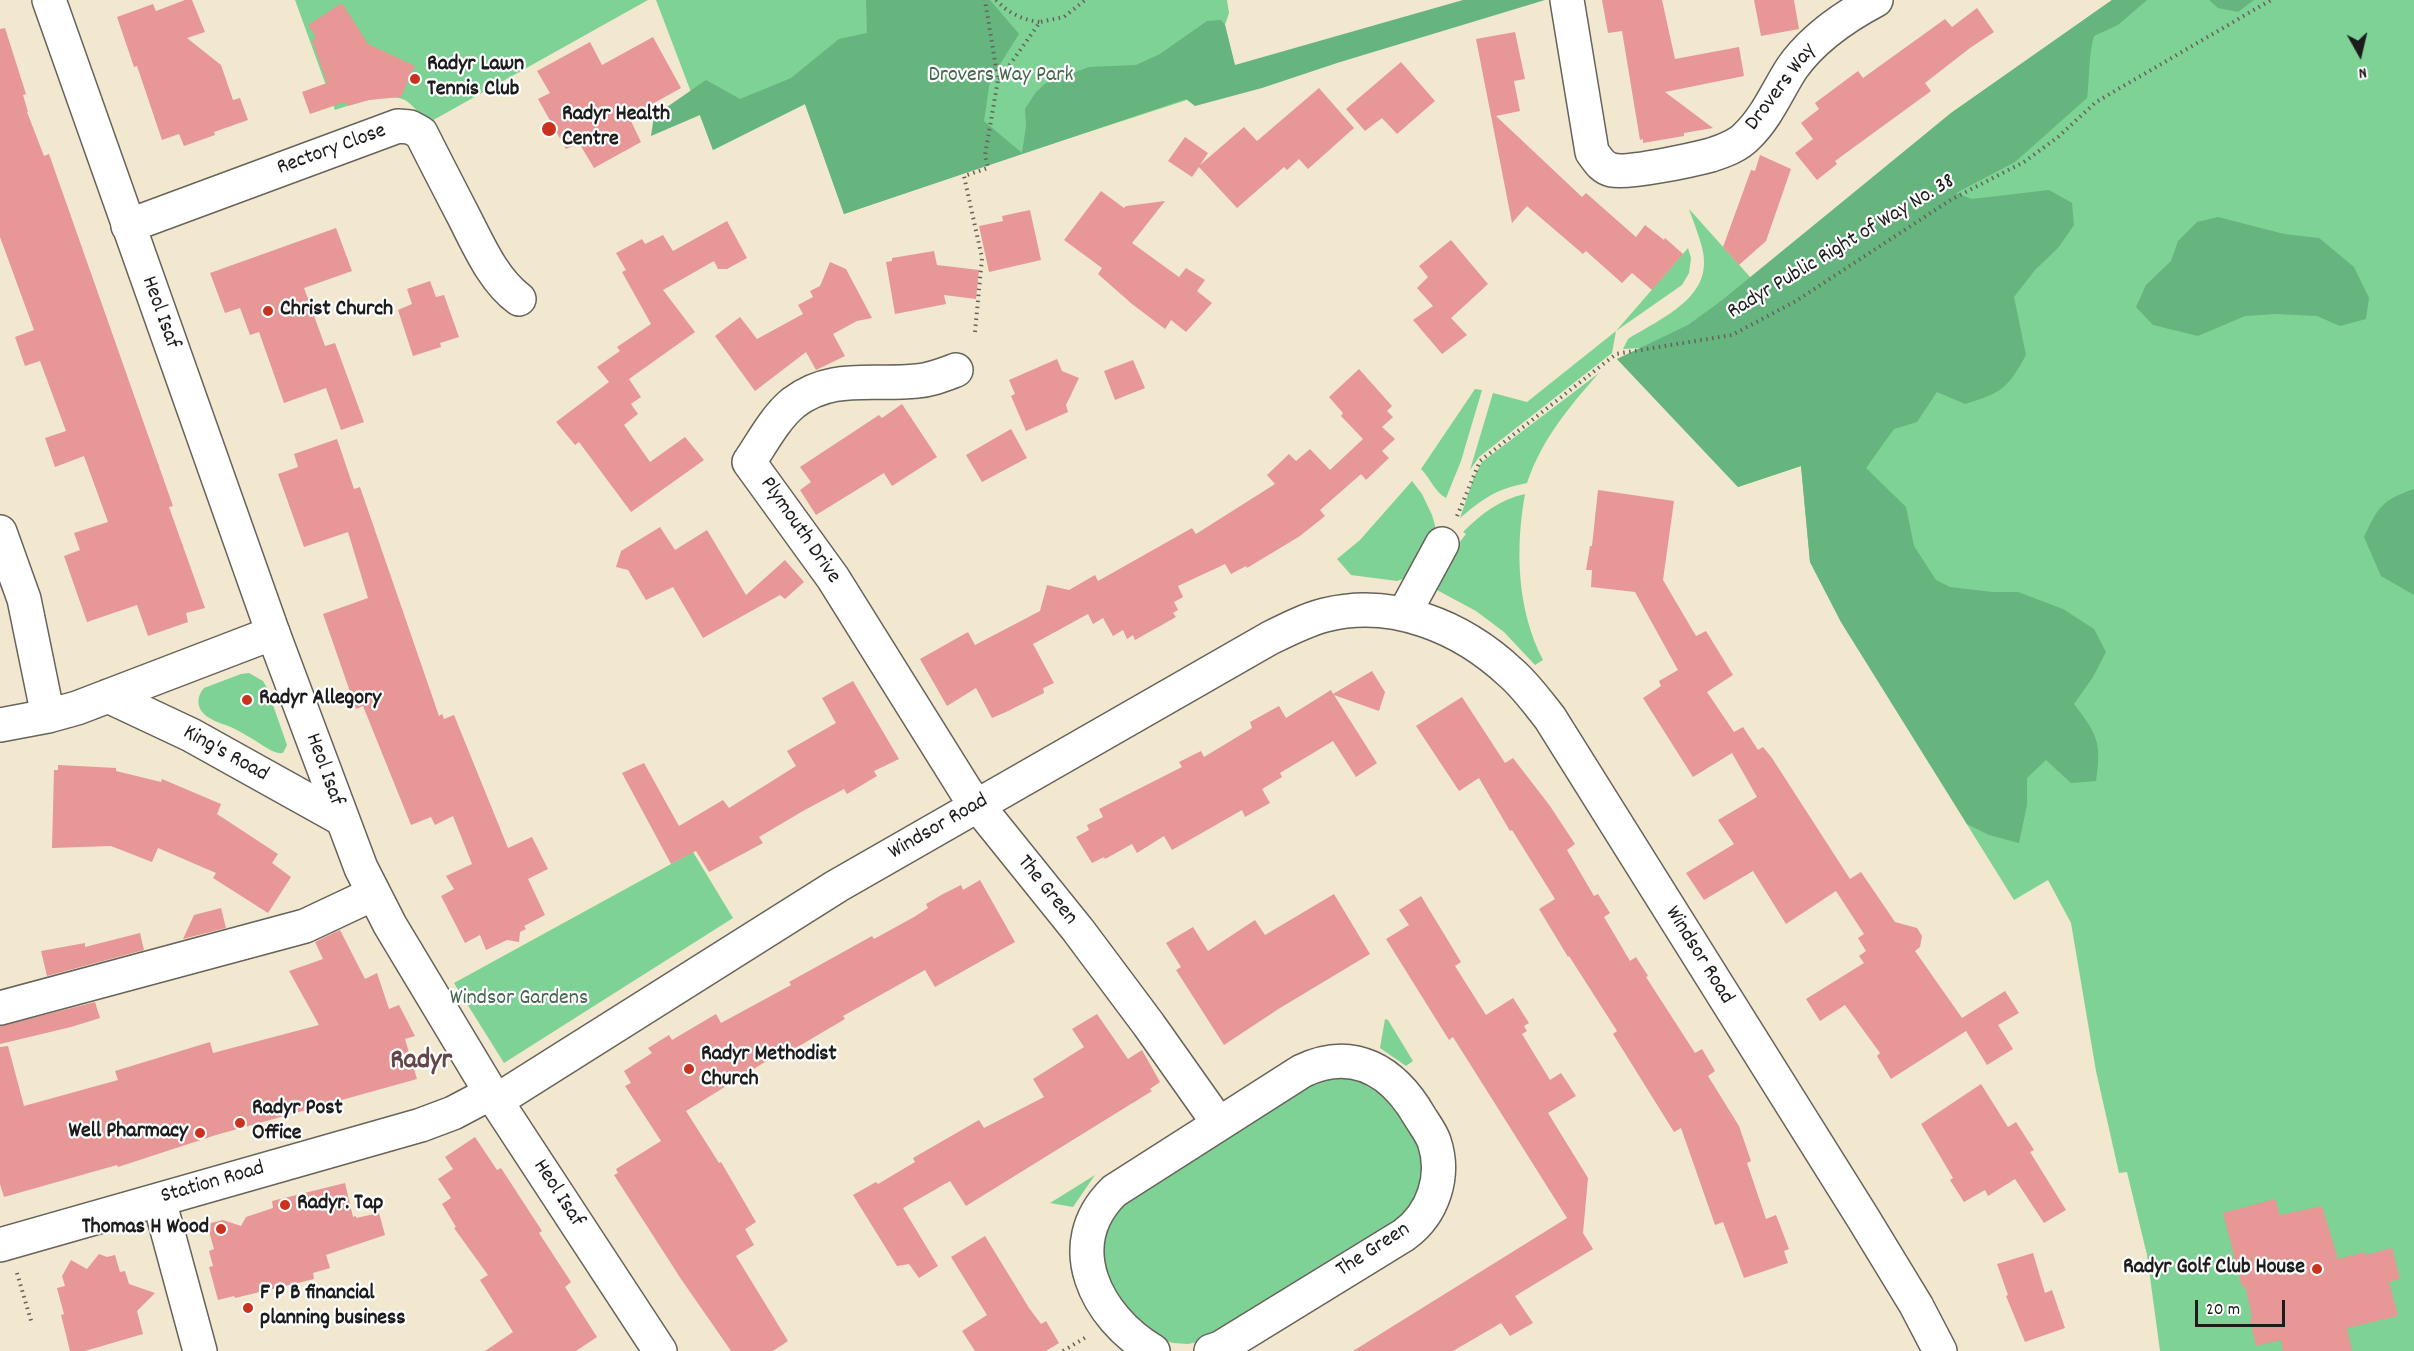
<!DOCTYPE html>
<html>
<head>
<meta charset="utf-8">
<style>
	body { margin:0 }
	#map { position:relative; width:2414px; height:1351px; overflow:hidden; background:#f1e8cf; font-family:Dekko,sans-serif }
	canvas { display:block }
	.north { position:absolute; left:2330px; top:24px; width:60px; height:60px; -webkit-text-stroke:4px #fff; paint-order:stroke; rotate:172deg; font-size:16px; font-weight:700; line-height:24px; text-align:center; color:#1c1c1c }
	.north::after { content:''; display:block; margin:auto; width:21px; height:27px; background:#1c1c1c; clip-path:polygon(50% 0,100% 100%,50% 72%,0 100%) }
	.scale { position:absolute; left:2195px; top:1300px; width:90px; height:27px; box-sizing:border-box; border:3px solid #1c1c1c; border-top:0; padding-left:8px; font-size:18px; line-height:21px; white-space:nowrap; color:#1c1c1c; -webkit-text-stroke:4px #fff; paint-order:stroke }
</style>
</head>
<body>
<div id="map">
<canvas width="2414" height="1351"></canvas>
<div class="north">N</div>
<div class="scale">20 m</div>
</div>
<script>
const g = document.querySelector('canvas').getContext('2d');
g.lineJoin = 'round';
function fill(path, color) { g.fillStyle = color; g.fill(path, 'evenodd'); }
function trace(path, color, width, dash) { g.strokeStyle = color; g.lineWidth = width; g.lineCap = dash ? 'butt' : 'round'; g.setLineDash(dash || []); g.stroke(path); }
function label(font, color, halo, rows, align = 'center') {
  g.font = font + ' Dekko,sans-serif'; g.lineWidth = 4.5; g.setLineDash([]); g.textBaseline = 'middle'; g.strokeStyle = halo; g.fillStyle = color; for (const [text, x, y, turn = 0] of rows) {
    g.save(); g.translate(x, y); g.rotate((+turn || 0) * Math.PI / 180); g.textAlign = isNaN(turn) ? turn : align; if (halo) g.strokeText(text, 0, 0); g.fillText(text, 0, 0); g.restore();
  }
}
fill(new Path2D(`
	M295,0H648L428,123C422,116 415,108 408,102C392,90 353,104 335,110Z
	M656,0H1227L1229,13L1225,25L1239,83L987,165L844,214L805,104L713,150Z
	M2112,0H2414V1351H2160L2147,1255L2127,1172L2119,1173L2096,1071L2071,923L2048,880L2014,900L1841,622L1810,562L1801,466L1738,487L1617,359L1641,348L1623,349L1628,339C1656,321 1704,302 1704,263C1705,249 1694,224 1689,209L1751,278L1951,113Z
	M1688,248L1691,258L1689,273L1682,285L1616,331L1612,353L1479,457L1470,470L1493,393L1527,402L1616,331Z
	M1599,373C1569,407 1542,439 1527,483C1496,489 1484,498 1460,518L1474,477L1482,462Z
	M1475,389L1482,390L1461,461L1446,498C1435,492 1430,478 1421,469Z
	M1412,481L1422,494L1432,515L1436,529L1434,539L1405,578L1397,581L1351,575L1337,559L1360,540Z
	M1525,494C1515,549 1517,610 1543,660L1535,665L1504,632L1476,611L1435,589L1438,587C1436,568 1455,549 1466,534L1463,532C1482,513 1499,500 1525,494Z
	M249,673L263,681L267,688L287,745L283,753C275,754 269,749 262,745C253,739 243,733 233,728C224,724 211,721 204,714C196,706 197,696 204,688L241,674Z
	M693,852L733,918L504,1063L454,983Z
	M1385,1019L1388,1020L1413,1061L1406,1066L1380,1048Z
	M1331,1076L1364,1080L1391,1099L1417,1138L1424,1161L1418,1199L1398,1222L1202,1341L1188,1344L1173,1343L1159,1339L1139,1326L1106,1280L1100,1248L1115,1209L1305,1084Z
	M1095,1175L1073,1207L1050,1203Z`), '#7ed295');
fill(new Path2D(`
	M866,0H990L1019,34L990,80L984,121L1022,153L1026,126L1025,109L1036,92L1046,83L1089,67L1136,65L1160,54L1207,21L1221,20L1225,25L1235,65L1463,0H1545L1337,63L1262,88L1195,106L1186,99L844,214L805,104L713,150L700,115L651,136L654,116L706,80L740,99L791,78L839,39L867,33Z
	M2112,0H2147L2118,25L2094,36C2088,57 2090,76 2087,98L2015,162L1956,193L1972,199L2049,190L2072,203L2074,225L2058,248L2035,270L2014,297L2026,355C2008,388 2002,393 1965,404L1937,392L1917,422L1894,429L1866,468L1906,507L1914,546L1936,580L1950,587L1992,592H2018L2063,609L2094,629L2106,652L2093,677L2074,704C2097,734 2102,742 2096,781L2071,783L2046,760L2027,778V805L2019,843L1989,835L1967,824L1841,622L1810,562L1801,466L1738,487L1617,359L1688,325L1721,301L1951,113Z
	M2209,0H2254L2238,12L2218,8Z
	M2218,217L2284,234L2319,238L2354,267L2369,298L2366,319L2340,326L2317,316L2276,314L2245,316L2198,336L2153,325L2136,307L2146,285L2171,261L2178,241L2197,222Z
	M2414,489V595L2381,576L2364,537C2378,507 2382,500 2414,489Z`), '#66b47e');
fill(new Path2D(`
	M185,0H192L205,32L187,38L221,65L233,100L240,98L248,120L214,132L215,135L184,146L179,134L162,140L137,66L134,67L117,17L153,4L156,11Z
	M1602,0H1662L1675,59L1739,47L1744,76L1665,92L1713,128L1684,133V136L1643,143V139L1640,140L1622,31L1608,33Z
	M1754,0H1794L1799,29L1761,36Z
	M342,3L368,44L415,66L401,97L369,100L348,106L345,102L310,114L302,92L327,83L312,40L316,37L308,25Z
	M1977,8L1994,32L1970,48L1925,83L1931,91L1835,161L1837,164L1817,180L1795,153L1813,139L1801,123L1819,109L1815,103L1858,71L1863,78L1945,19L1952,27Z
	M5,28L26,94L23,95L28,112H27L44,156L49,154L173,506L169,507L205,608L186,613L188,622L148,636L137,605L87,622L64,556L80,550L74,533L108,522L84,456L55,467L45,438L66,431L40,361L25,366L15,337L34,330L0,237V29Z
	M1515,32L1525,79L1514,81L1520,111L1496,116L1582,197L1586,193L1636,237L1645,225L1664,240L1665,238L1683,254L1652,290L1632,273L1622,283L1586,251L1583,254L1527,206L1512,223L1476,39Z
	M653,37L681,88L629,117L641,142L594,168L579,143L566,149L538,99L550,93L537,71L590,42L602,65Z
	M1401,62L1435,101L1397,134L1382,118L1365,131L1346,109Z
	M1319,88L1354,128L1308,169L1299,159L1287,170L1284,167L1237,208L1199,167L1192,177L1168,161L1185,137L1208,153L1200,165L1244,127L1257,141Z
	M1760,155L1791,169L1766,241L1739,265L1723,247L1751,170L1755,171Z
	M1101,191L1124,208L1126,206L1165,201L1132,243L1179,277L1186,268L1205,280L1197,291L1212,303L1186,332L1171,320L1165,329L1132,304L1098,274L1102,268L1064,240Z
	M1030,210L1041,260L989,272L979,226L1003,221L1002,216Z
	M727,221L747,258L727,269H718L714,261L663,290L695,332L629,379L641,397L631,404L638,414L624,425L650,462L685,437L704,460L631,512L579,442L575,445L556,422L609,382L597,367L620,351L617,347L651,324L622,272L626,270L616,253L642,239L645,244L663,235L673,251Z
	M336,228L352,271L304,288L325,346L335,343L364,422L341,430L326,388L284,403L259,332L250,335L240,308L225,313L210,273Z
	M1451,240L1488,284L1451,318L1467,335L1442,354L1413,320L1433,306L1417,288L1428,277L1419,266Z
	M934,251L937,265L979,270L976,299L944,295L946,304L895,314L886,262L892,261V258Z
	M830,262L846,269L872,318L857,321L833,334L845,356L816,370L806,352L755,391L715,336L740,317L757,339L803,314L798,305L813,297L810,291L820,286Z
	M430,281L436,297L444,295L459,337L440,343L441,347L413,356L398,310L412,304L407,289Z
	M1057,359L1062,371L1079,378L1066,405L1068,412L1026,431L1011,396L1015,394L1009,380Z
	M1133,360L1145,388L1115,400L1104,371Z
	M1359,369L1392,406L1387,411L1393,417L1382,427L1395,439L1382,451L1389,458L1366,480L1361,474L1320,510L1325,516L1300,536L1247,568L1246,566L1231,574L1225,564L1178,586L1183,597L1174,602L1178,610L1173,613L1176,617L1135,640L1133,635L1127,639L1123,630L1113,636L1103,618L1093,624L1088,614L1033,644L1054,683L1043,688L1044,693L1006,712L992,718L976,688L947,706L920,659L968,632L975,645L1040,611L1047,585L1069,590L1095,575L1098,581L1192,528L1196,534L1275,484L1267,475L1289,454L1296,461L1310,449L1330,470L1363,439L1341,416L1343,413L1329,397Z
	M902,404L937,457L892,486L884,473L816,515L800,490L811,482L800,467L879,415L882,418Z
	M1011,429L1027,458L982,482L966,455Z
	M337,439L354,489L360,487L439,716L442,714L444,719L454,715L508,848L532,837L548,869L528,879L545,915L524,926L526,929L520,932L519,942L507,940L486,950L480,935L465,943L441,896L454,889L446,876L472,864L453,816L435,825L431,817L411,825L363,706L356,709L323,614L368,598L348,532L304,547L278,474L298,467L294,454Z
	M1598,490L1674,501L1663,580L1696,636L1706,631L1733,675L1707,692L1734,732L1743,727L1758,750L1763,747L1772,758L1850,879L1861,872L1895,922L1917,928L1922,936L1920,947L1915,951L1962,1018L2005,991L2019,1013L1998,1025L2013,1049L1987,1065L1966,1031L1891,1079L1877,1056L1880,1053L1845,1005L1820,1021L1806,999L1864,963L1859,956L1866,951L1858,938L1864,934L1836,891L1786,924L1753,871L1704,900L1686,873L1734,844L1718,820L1757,797L1732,753L1693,777L1643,698L1661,686L1659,681L1678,670L1635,592L1591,587L1592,570H1586L1590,546H1592Z
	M660,527L675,550L707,530L746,595L785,560L804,582L785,599L780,595L703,638L673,587L646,600L628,570L616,567L621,551Z
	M1372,671L1385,692L1379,711L1334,695L1377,763L1356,777L1333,741L1280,773L1282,777L1262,789L1270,803L1245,817L1242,810L1172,850L1164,836L1137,853L1132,844L1105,859L1104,857L1092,863L1076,837L1089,830L1087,825L1103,817L1099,809L1182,767L1179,762L1201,751L1204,757L1252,728L1250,722L1279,706L1286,718L1331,690L1333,694Z
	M853,681L899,759L874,771L877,776L847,794L844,789L803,811L759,837L763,843L709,872L696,851L671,864L622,773L644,763L679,826L723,800L729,808L796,766L787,751L836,723L822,698Z
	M1462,697L1505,763L1513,758L1550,806L1575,844L1567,850L1594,896L1598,894L1610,913L1604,917L1630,961L1636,957L1648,976L1646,977L1695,1053L1702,1049L1715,1071L1708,1076L1739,1126L1751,1161L1747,1163L1766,1219L1776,1215L1789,1249L1784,1251L1788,1263L1744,1278L1723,1222L1715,1225L1681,1128L1674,1132L1613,1034L1617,1031L1569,956L1568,957L1539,909L1555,899L1512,830L1510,831L1479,778L1459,791L1416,726Z
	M58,765L116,768V771L161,782L162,779L221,804L217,814L278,854L272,863L291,877L268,913L213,878L216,873L158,848L152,862L111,846L52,848L54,770H58Z
	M980,880L1015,942L935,987L925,970L843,1016L845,1019L789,1052L774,1059L773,1057L686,1111L719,1163L721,1162L756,1222L745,1229L754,1245L736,1256L788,1341L773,1351H731L681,1279L614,1175L618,1173L616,1169L661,1141L625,1086L631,1083L624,1071L652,1053L648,1048L669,1035L672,1040L716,1014L721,1023L791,985L789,982L872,936L874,939L914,917L928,908L926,904L943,894L961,885L963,890Z
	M1334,894L1370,954L1280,1008L1224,1045L1176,970L1181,967L1166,943L1193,927L1208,951L1255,920L1265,935Z
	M1421,896L1461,962L1455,966L1486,1015L1513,998L1529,1023L1524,1026L1527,1031L1522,1034L1550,1080L1561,1073L1576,1096L1548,1113L1588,1178L1583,1233L1593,1249L1515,1296L1533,1323L1510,1336L1501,1323L1453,1351H1353L1567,1218L1453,1037L1449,1040L1386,939L1409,925L1399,910Z
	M221,908L226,928L183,939L194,915Z
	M340,930L365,979L377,973L389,1009L399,1005L415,1036L405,1039L417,1079L216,1135L118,1167L117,1165L4,1197L0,1184V1047L8,1046L24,1106L118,1080L115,1071L210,1042L213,1053L319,1025L289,971L323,959L315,942Z
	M140,933L144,950L47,976L41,951L85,943V947Z
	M95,1002L100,1018L71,1027L0,1044V1026Z
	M1097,1014L1128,1059L1142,1050L1160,1082L1150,1089L1152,1091L966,1206L950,1181L903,1208L938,1266L919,1278L909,1264L897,1266L853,1195L876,1182L878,1184L915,1162L913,1158L979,1120L984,1128L1044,1097L1033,1079L1084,1047L1072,1029Z
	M1981,1084L2008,1127L2016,1122L2034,1150L2030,1152L2066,1210L2044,1223L2015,1179L1988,1196L1985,1190L1964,1202L1950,1180L1953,1178L1921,1124Z
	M475,1137L497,1170L501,1168L542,1231L539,1233L571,1282L565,1287L597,1337L576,1351H485L513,1332L480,1280L488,1275L454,1228L456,1227L442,1204L451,1198L438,1179L453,1169L445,1157Z
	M345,1183L353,1217L356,1216V1218L379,1213L385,1235L326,1255L330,1268L313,1273L314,1279L235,1298L234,1296L218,1300L209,1267L213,1266L209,1251L214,1249L207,1224L223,1220L241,1226L246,1217L273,1208L272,1201Z
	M2275,1199L2280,1215L2322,1206L2338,1259L2365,1252L2366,1255L2392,1248L2400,1279L2389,1282L2398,1316L2347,1328L2352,1351H2283L2281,1340L2256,1346L2250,1321L2252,1317L2245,1286L2242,1287L2223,1213Z
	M985,1236L1029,1308L1041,1324L1046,1321L1059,1343L1046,1351H975L962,1331L987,1315L951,1257Z
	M2033,1253L2045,1293L2052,1290L2065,1328L2025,1342L2006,1296L2008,1295L1997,1264Z
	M99,1254L107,1257L115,1255L120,1272L125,1271L129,1284L155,1293L137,1311L143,1334L85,1351H70L61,1315L64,1314L57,1288L65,1286L62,1276L71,1260L87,1269Z`), '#e79796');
const minor = new Path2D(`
	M1567,0L1592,152C1598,160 1602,168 1612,170C1628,174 1692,160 1711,155C1723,151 1738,146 1747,136C1767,117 1777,91 1792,68C1813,38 1844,17 1876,0
	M128,226L398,126L410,127L421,133C435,161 449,188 463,215C478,244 493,280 519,299
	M956,370C943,375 931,380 917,381C872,386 832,373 793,403C775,418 762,443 749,462L833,578L966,791L1078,930L1149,1025L1219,1124
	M0,532L24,599L48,716
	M1404,614L1442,544
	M108,696L191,735L340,818
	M0,725L48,716L77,708L273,633
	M0,1008L305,926L373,894
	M496,1101L837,886L1270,638C1288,629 1306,620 1325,615C1393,598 1462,627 1511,673C1526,686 1538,703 1550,718L1863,1218L1916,1305L1940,1351
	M159,1200L200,1351
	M0,1245L421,1125L453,1113L491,1093
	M1153,1351C1096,1317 1059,1245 1114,1191L1302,1071C1354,1046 1394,1072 1420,1117C1425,1125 1431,1133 1434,1141C1446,1176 1433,1214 1404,1235L1220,1348L1211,1351`);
const major = new Path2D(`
	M49,0L273,633L361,868L390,925L491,1093L660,1351`);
trace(minor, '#67635b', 36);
trace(major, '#67635b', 36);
trace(new Path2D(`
	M996,0C1008,13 1023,20 1040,22
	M999,80L1040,22L1064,17L1085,0
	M975,332L982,258L964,176L988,168L985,155L998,80L985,0
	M1457,516L1480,461L1616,354L1732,335L1796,301L1952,199L2024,162L2058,137L2096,102L2271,0
	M17,1273L32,1324
	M1063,1351L1088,1336`), '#67635b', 4, [1.5, 4.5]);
trace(minor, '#fff', 33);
trace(major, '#fff', 33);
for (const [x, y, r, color] of [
	[415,79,6,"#c8321e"],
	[549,129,8,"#c8321e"],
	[268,311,6,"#c8321e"],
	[247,700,6,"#c8321e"],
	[689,1069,6,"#c8321e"],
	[240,1123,6,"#c8321e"],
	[200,1133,6,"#c8321e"],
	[285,1205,6,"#c8321e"],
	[221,1229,6,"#c8321e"],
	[2317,1269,6,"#c8321e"],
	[248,1308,6,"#c8321e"]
]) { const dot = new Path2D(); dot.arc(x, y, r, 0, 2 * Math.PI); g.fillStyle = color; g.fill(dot); trace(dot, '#fff', 2); }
label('bold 22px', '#1c1c1c', '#fff', [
	["Radyr Lawn",427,66],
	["Tennis Club",427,91],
	["Radyr Health",562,116],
	["Centre",562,141],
	["Christ Church",280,311],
	["Radyr Allegory",259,700],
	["Radyr Methodist",701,1056],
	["Church",701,1081],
	["Radyr Post",252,1110],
	["Office",252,1135],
	["Well Pharmacy",188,1133,"right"],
	["Radyr. Tap",297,1205],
	["Thomas H Wood",209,1229,"right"],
	["Radyr Golf Club House",2305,1269,"right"],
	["F P B financial",260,1295],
	["planning business",260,1320]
], 'left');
label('22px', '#43654c', '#fff', [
	["Drovers Way Park",1001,77],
	["Windsor Gardens",519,1000]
]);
label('22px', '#1c1c1c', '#fff', [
	["Drovers Way",1782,88,-53],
	["Rectory Close",332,151,-20],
	["Radyr Public Right of Way No. 38",1842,248,-31],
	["Heol Isaf",159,313,70],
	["Plymouth Drive",799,531,55],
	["King's Road",225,755,29],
	["Heol Isaf",323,770,70],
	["Windsor Road",939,828,-30],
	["The Green",1046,891,51],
	["Windsor Road",1698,956,58],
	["Station Road",213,1184,-16],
	["Heol Isaf",557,1194,57],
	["The Green",1374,1251,-33]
]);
label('bold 28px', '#634747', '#fff', [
	["Radyr",421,1063]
]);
</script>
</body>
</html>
